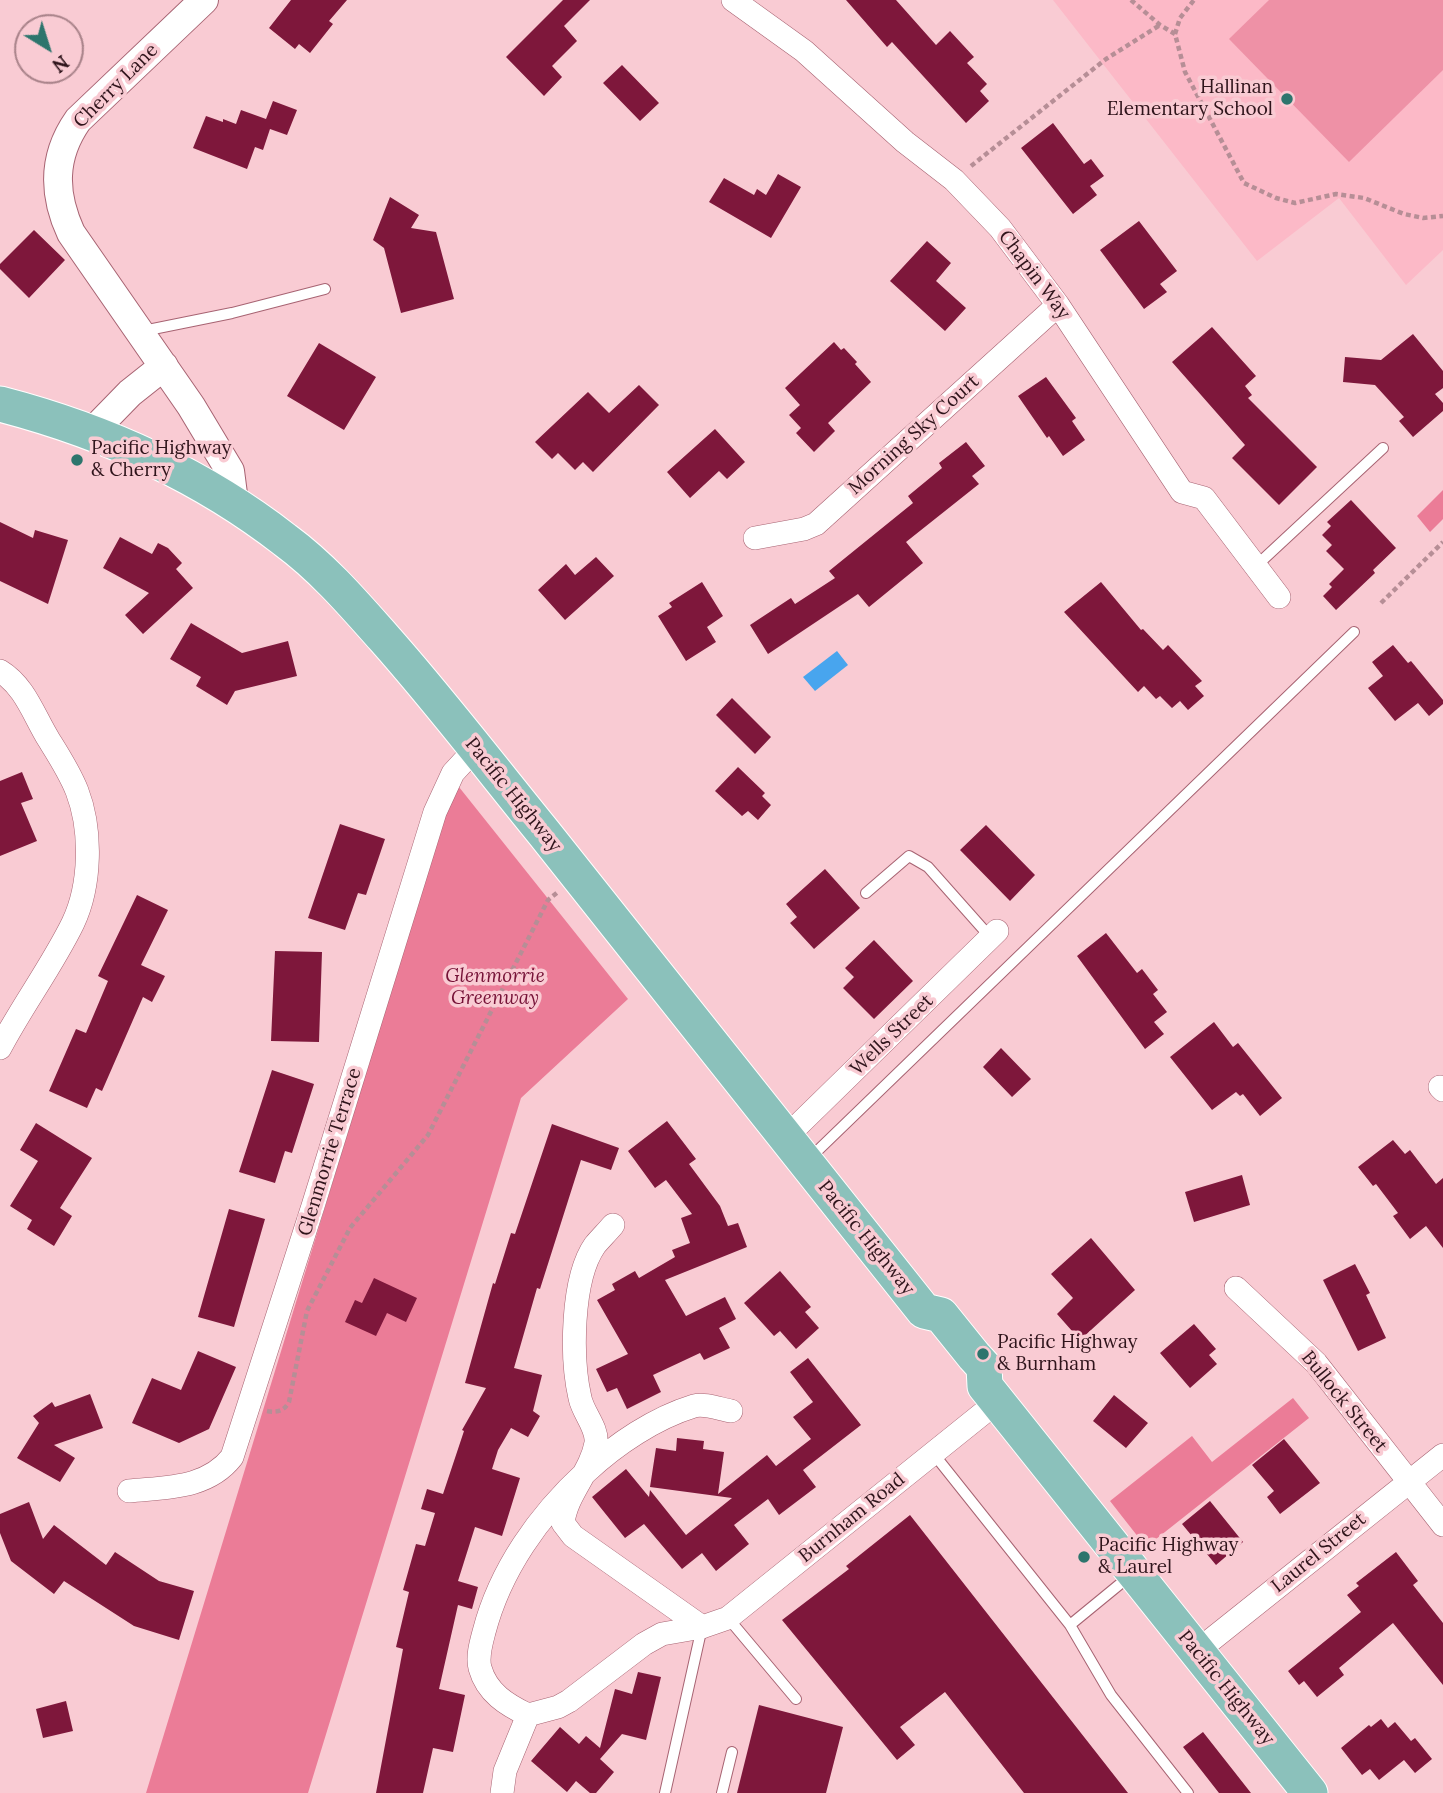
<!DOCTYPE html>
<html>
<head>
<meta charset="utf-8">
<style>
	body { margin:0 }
	#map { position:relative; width:1443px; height:1793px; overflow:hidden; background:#f9cbd3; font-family:Lora,serif }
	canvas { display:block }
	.north { position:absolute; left:14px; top:14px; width:70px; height:70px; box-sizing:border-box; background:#f9cbd3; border:2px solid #a88289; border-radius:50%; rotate:142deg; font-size:19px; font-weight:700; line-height:28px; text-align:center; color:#2f141b }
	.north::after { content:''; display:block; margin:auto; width:24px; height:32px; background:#2d756d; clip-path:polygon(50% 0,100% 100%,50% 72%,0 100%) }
</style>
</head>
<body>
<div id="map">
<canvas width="1443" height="1793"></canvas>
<div class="north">N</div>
</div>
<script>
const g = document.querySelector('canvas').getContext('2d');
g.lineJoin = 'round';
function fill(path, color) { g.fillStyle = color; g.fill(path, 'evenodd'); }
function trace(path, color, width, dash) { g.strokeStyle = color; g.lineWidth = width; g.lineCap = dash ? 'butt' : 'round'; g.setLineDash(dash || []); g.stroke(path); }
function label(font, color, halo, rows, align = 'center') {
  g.font = font + ' Lora,serif'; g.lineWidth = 7; g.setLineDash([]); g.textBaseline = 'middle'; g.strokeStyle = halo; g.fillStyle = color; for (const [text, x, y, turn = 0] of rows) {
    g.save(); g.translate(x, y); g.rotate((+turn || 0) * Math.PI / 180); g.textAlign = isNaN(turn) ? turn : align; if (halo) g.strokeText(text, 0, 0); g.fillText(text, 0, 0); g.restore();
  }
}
fill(new Path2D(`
	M1053,0H1443V250L1406,285L1339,198L1257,261Z`), '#fcb9c7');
fill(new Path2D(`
	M1269,0H1443V70L1349,162L1229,39Z`), '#ee91a6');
fill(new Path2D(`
	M1443,490V519L1430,532L1417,516Z
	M455,782L628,999L521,1098L308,1793H146Z
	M1293,1398L1309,1418L1146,1547L1110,1501L1192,1436L1212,1462Z`), '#eb7c97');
fill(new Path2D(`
	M837,651L848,665L815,691L803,677Z`), '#48a5ee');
fill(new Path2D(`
	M291,0H347L329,21L333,24L310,53L299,44L295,49L269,28Z
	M563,0H590L564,26L577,41L552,66L562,77L544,96L506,57Z
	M846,0H896L936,45L950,31L974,57L967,63L987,84L980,91L989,101L966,123L892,42L887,47Z
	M622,65L659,103L640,121L603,83Z
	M273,101L297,110L287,135L270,129L263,150L255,147L247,169L193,148L206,116L223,122V119L236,124L241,110L266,119Z
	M1053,123L1084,164L1091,159L1104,176L1090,186L1097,195L1073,214L1021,148Z
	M778,174L801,187L771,238L709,202L724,178L754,195L757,189L766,195Z
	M390,197L419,215L411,228L436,232L454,299L401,313L384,248L373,240Z
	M1139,221L1177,271L1160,284L1167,292L1144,309L1100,250Z
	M34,230L65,260L29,298L0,269V264Z
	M927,241L951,263L936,281L966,308L945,331L890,281Z
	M1212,327L1256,376L1245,386L1252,395L1248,398L1317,467L1279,505L1232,458L1245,445L1172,362Z
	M1413,334L1443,371V388L1435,394L1443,403V411L1413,437L1399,421L1404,417L1375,385L1343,382L1345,357L1381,360Z
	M834,342L841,350L844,348L857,362L855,364L871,382L828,423L835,431L814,452L796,433L801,428L789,415L800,405L785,388Z
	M319,343L376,377L344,430L287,396Z
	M1046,377L1076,418L1072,421L1085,440L1063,456L1049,436L1047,438L1018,396Z
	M639,385L659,405L593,472L583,462L575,470L558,453L552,459L535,442L588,392L609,413Z
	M715,429L745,462L727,479L719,471L690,498L667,472Z
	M966,442L985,466L972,476L979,484L906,542L923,563L869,607L858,594L768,654L750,625L791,598L795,604L835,578L829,571L913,503L908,496L942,468L939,463Z
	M1351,500L1396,548L1373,570L1375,573L1336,610L1323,596L1332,587L1329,584L1344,569L1326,551L1332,545L1322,535L1331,526L1327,522Z
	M0,522L33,538L35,530L68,540L48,604L0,581Z
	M120,537L152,554L158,543L168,548L182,563L176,569L193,588L143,634L125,615L149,593L103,568Z
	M596,557L614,576L565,620L538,590L566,564L575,575Z
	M702,582L723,616L707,627L716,642L686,661L658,616L672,607L669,603Z
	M1101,582L1141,630L1143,629L1163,650L1168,645L1202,681L1195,686L1204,696L1188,710L1180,701L1172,708L1160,696L1156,699L1144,686L1138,692L1064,612Z
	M191,623L242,653L288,641L297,676L235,691L227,705L196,686L201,677L170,659Z
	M1393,645L1408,663L1411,661L1443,700V704L1429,716L1418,703L1395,721L1368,688L1383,676L1372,662Z
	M732,698L771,737L755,754L716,715Z
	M738,767L765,793L762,796L771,805L758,820L748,811L742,816L715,791Z
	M22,772L33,799L21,803L37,841L0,856V781Z
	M340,824L385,839L366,895L358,893L345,930L308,918Z
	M986,825L1035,875L1010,901L960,850Z
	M825,869L860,908L814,949L790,923L797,917L786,904Z
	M137,895L168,910L141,965L165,976L152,1002L143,997L102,1091L96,1088L87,1108L49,1091L76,1029L86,1033L108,981L98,976Z
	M1106,933L1137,973L1142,969L1158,990L1153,994L1167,1012L1154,1022L1164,1034L1145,1049L1077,956Z
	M874,940L913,981L874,1019L843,988L854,977L845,968Z
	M275,951L322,952L319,1042L271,1041Z
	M1214,1022L1233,1047L1238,1043L1282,1098L1260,1116L1243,1094L1240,1096L1236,1092L1212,1110L1170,1057Z
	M1001,1048L1031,1079L1012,1097L983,1067Z
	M272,1070L314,1084L292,1153L285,1151L275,1183L239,1172Z
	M667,1121L696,1159L689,1164L720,1206L728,1226L738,1223L747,1247L665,1280L686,1316L725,1297L736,1319L719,1328L730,1348L704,1360L700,1353L653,1375L661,1392L627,1409L617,1388L607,1392L596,1369L628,1354L597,1300L615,1290L612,1284L635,1271L639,1278L675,1257L672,1250L690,1243L681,1218L692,1214L666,1180L655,1188L628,1151Z
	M36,1123L92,1158L60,1208L72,1216L54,1246L27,1229L32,1220L10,1206L38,1161L20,1150Z
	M552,1124L619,1148L611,1170L581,1160L540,1289L537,1288L514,1368L542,1375L533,1411L540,1416L528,1437L511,1428L498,1450L492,1469L520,1478L502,1536L475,1527L458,1581L478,1587L472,1609L458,1605L439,1689L465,1695L453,1752L433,1748L423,1793H376L403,1649L396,1647L409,1592L403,1590L416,1544L425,1546L435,1513L421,1509L427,1489L443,1494L464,1431L462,1430L486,1388L465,1383L493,1283L495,1284L511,1233L515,1234Z
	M1393,1140L1405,1154L1410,1150L1436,1184L1443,1178V1248L1426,1226L1410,1239L1393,1216L1398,1213L1376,1184L1373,1186L1358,1167Z
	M1242,1175L1250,1205L1194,1222L1185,1192Z
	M229,1209L265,1219L234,1327L198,1317Z
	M1091,1238L1135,1290L1080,1340L1057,1314L1073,1298L1051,1274Z
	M1355,1264L1370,1293L1366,1295L1386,1338L1358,1351L1323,1280Z
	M780,1271L811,1307L805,1312L819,1328L796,1349L780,1331L774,1336L744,1303Z
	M374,1278L417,1298L406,1322L387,1313L376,1336L345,1322L355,1300L362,1303Z
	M1194,1324L1216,1349L1209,1355L1217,1364L1190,1388L1160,1353Z
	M198,1351L236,1367L209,1429L179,1443L132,1423L152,1378L181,1390Z
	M808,1358L861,1425L803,1470L816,1487L779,1515L768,1499L734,1525L749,1544L716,1571L702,1553L682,1569L644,1524L625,1538L592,1497L626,1469L649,1497L650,1490L686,1535L732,1498L650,1487L656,1448L676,1451L677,1438L704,1441L703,1449L724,1452L718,1494L767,1455L776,1466L811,1439L793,1417L813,1402L790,1372Z
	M90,1394L103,1428L54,1445L75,1458L60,1482L17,1458L39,1423L33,1416L52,1402L55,1407Z
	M1114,1395L1148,1423L1126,1448L1093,1421Z
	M1284,1439L1320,1483L1280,1514L1267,1497L1274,1491L1252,1465Z
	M1210,1501L1243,1542L1216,1565L1182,1524Z
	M29,1502L43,1539L54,1525L106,1565L115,1552L159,1581L194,1591L179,1640L134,1626L64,1581L54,1594L11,1561L0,1533V1514Z
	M910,1515L1128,1793H1024L945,1692L900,1727L915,1745L897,1760L782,1620L849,1569L846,1566Z
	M1396,1552L1418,1581L1413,1585L1443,1623V1685L1393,1623L1339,1668L1344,1675L1317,1697L1304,1681L1299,1685L1288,1671L1361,1612L1347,1595L1359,1586L1356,1583Z
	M638,1672L661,1677L646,1740L622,1734L600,1759L614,1772L596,1793H590L576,1781L567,1792L531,1761L560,1727L579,1744L586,1736L600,1748L615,1689L632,1694Z
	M66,1701L73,1731L43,1738L36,1709Z
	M759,1705L843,1727L826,1793H737Z
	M1381,1719L1388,1728L1395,1722L1411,1741L1415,1738L1432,1759L1415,1773L1404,1760L1379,1780L1370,1769L1362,1775L1341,1748L1369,1725L1371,1727Z
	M1203,1732L1251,1793H1219L1183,1747Z`), '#7e173b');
const service = new Path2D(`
	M143,331L232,313L325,289
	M1256,566L1383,448
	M866,893L909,856L928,867L991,938
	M810,1158L1354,632
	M933,1453L1070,1625L1131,1575
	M728,1618L796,1699
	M1070,1625L1111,1695L1188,1793
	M665,1793L702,1627
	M722,1793L732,1752`);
const minor = new Path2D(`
	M733,0L804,51L905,142L954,180L1000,228L1058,305L1182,492L1204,498L1279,597
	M755,538L804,529L816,524L1058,305
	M0,671C25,686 34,716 49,740C59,756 70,773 77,791C92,830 91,885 73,923C52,966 22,1006 0,1048
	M1440,1087L1443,1090
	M785,1138L997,931
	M613,1225C607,1232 601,1238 595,1245C571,1279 571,1359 580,1398C583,1413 598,1428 596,1443C591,1472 566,1494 563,1523L573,1536L702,1627
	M1236,1288L1316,1363L1443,1525
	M731,1411C720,1409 704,1403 694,1406C655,1418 616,1444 586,1472C539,1515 500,1570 484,1632C481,1643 477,1657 480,1668C487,1693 507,1705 528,1715L558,1707L569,1701L644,1644L662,1634L702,1627L728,1618L997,1402
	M129,1491C166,1487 207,1489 232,1457L313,1206L435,812L453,773L476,748
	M1196,1652L1443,1455
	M502,1793L505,1771L528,1715`);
const tertiary = new Path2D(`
	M204,0L78,120C52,157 53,194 71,233L191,406L230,471L234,502
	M92,432L130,393L164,366`);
const primary = new Path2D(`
	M0,404C104,431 200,474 285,540C323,568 353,603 384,638C440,701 491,768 544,833C670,993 797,1152 924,1311L941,1315L974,1356L984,1367L985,1386L1310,1793`);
trace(service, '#a76372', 12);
trace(minor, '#a76372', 24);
trace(tertiary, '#a76372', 30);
trace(primary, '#fff', 37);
trace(new Path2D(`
	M1131,0L1160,25L1175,34L1185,72L1244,183L1276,198L1295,203L1336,194L1364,198L1404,214L1423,218L1443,216
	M1175,34L1180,18L1194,0
	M971,166L1106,59L1160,25
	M1381,603L1443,542
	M267,1411C277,1413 284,1411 289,1402L307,1311L350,1228L428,1135L548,900L558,892`), '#b68e96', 4.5, [5, 3.5]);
trace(service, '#fff', 10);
trace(minor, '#fff', 23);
trace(tertiary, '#fff', 28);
trace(primary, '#8bc1bb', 35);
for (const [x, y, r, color] of [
	[1287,99,7,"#2d756d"],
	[77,460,7,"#2d756d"],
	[983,1354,7,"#2d756d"],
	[1084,1557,7,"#2d756d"]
]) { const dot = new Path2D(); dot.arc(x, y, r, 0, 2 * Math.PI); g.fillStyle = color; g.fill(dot); trace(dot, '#f9cbd3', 2.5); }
label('19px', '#2f141b', '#f9cbd3', [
	["Cherry Lane",116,86,-45],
	["Chapin Way",1034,275,53],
	["Morning Sky Court",914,435,-42],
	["Pacific Highway",513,795,51],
	["Wells Street",892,1035,-44],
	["Glenmorrie Terrace",330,1152,-73],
	["Pacific Highway",866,1238,51],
	["Bullock Street",1344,1402,51],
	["Burnham Road",852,1518,-39],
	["Laurel Street",1319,1553,-39],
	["Pacific Highway",1226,1688,51]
]);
label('19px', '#2f141b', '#f9cbd3', [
	["Hallinan",1273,88,"right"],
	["Elementary School",1273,110,"right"],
	["Pacific Highway",91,449],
	["& Cherry",91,471],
	["Pacific Highway",997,1343],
	["& Burnham",997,1365],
	["Pacific Highway",1098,1546],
	["& Laurel",1098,1568]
], 'left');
label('italic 19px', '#761237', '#f9cbd3', [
	["Glenmorrie",495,977],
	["Greenway",495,999]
]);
</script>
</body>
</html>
